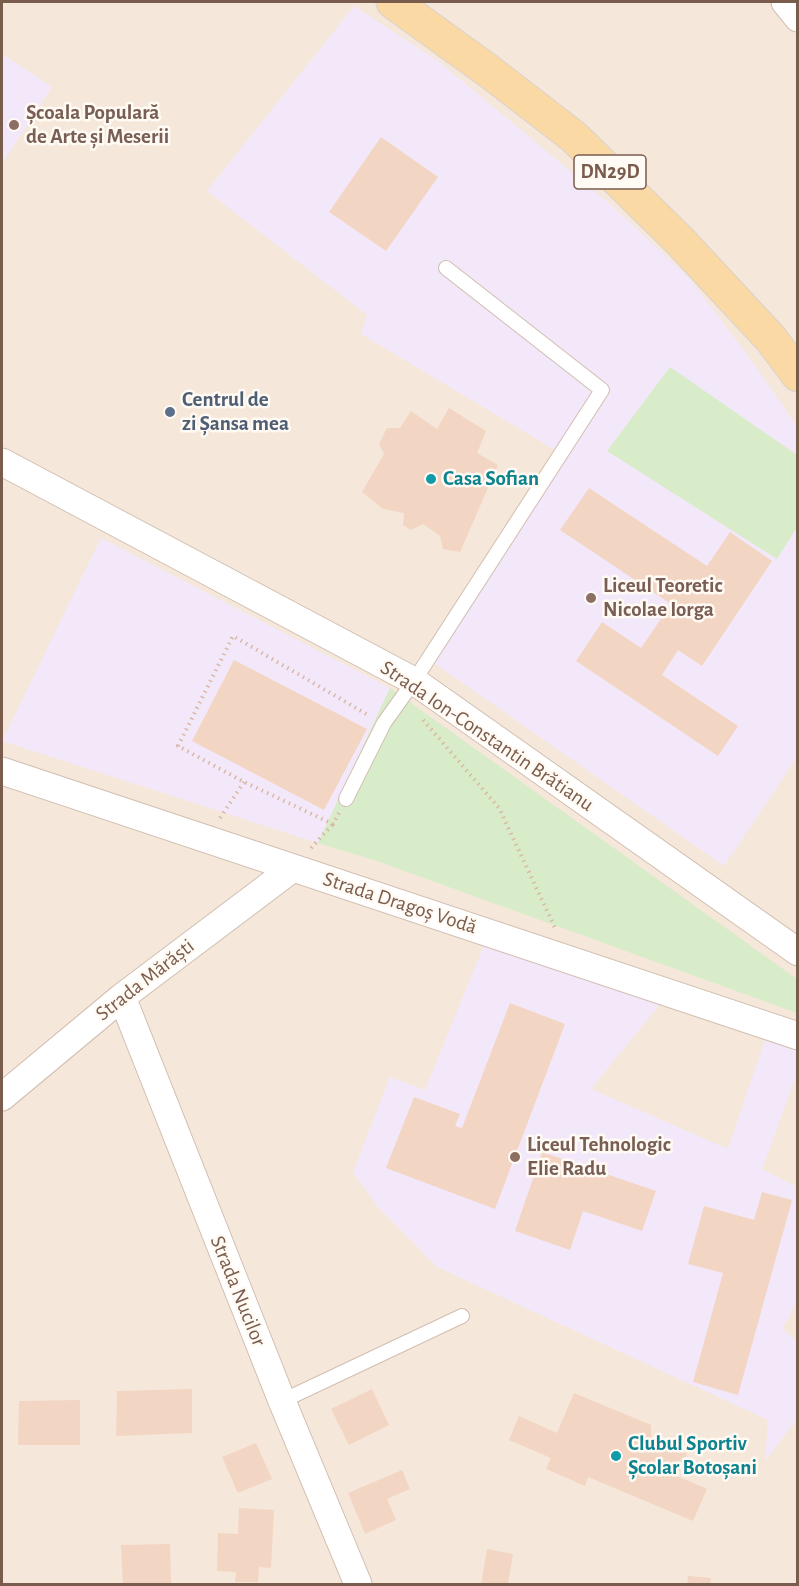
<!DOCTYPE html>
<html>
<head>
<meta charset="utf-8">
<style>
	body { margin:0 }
	#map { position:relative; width:799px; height:1586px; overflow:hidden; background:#fdf6ec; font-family:"Alegreya Sans",sans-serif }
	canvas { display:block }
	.frame { position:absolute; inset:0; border:3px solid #7a5c4d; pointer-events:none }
</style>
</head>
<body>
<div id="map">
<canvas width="799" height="1586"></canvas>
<div class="frame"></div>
</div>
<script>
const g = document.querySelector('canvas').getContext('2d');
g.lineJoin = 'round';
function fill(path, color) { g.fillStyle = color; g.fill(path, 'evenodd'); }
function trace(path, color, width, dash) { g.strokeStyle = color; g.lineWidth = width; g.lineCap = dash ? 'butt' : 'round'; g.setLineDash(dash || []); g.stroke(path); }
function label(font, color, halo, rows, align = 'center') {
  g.font = font + ' "Alegreya Sans",sans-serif'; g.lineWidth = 5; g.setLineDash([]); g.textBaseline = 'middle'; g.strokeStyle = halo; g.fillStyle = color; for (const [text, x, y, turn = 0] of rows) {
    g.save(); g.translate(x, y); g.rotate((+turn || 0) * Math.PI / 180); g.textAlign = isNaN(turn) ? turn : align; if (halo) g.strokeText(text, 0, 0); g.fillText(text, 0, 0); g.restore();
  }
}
fill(new Path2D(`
	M2,2H797V1584H2Z`), '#f5e8da');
fill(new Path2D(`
	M354,6L438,61L609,203L689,278L746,353L797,426V757L724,866L427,658L565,456L361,334L367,315L207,191Z
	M2,54L52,87L2,164Z
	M101,538L390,688L318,843L2,741Z
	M484,945L660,1004L591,1089L728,1149L765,1040L797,1051V1074L762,1169L795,1186L797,1191V1298L790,1316L782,1328L797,1341V1419L765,1461L768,1420L437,1267L378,1207L353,1172L390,1077L425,1090Z`), '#f3e8fa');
fill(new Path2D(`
	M670,367L797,455V527L777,559L607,451Z
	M390,688L797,979V1013L377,861L318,843Z`), '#d8ecc9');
fill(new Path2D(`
	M381,137L438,177L386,251L329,212Z
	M449,408L486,431L477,453L498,465L460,552L443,549L440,536L423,524L411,530L403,525L404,513L383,509L362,492L384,454L379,444L387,428H400L411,411L437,429Z
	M589,488L707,566L730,532L772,561L702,666L678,650L662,675L738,726L718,756L576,661L602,622L641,648L671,604L560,530Z
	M234,660L367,729L324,810L192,741Z
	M510,1003L565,1024L495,1209L386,1168L414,1097L460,1114L455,1126L462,1128Z
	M542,1152L656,1191L642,1231L583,1211L570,1250L515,1231Z
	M762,1192L792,1200L738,1395L693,1382L723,1273L688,1264L704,1206L754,1220Z
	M192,1389V1433L116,1436L117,1391Z
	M372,1389L389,1425L349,1445L331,1409Z
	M574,1393L651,1425V1439L687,1454L677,1476L707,1489L693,1521L588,1477L585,1486L546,1469L551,1458L509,1440L519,1416L557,1433Z
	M80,1400V1445H18L19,1401Z
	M256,1443L272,1479L238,1493L222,1457Z
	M402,1470L410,1489L387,1499L396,1520L365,1534L348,1493Z
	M239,1508L274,1510L271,1568L259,1567L258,1582H235L236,1572L217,1571L218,1533L238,1534Z
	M170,1544L171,1584H123L121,1545Z
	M487,1549L513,1554L508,1584H481Z
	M688,1576L711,1578L710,1584H687Z`), '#f3d5c3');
const service = new Path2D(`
	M346,799L384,723L414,681L602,390L446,268
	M282,1401L462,1316`);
const minor = new Path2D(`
	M785,2L798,18
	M2,462L414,681L798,952
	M2,771L798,1036
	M122,997L282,1401L358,1584
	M2,1097L122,997L293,868`);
const primary = new Path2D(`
	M393,2L490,72L574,137L680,241L771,339L798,375`);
trace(service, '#d1beb0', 16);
trace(minor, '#d1beb0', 29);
trace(primary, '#dad1cd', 35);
trace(new Path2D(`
	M423,720L499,808L556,930
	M339,813L333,824L244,782L178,746L233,636L368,715
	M220,818L244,782
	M311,848L333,824`), '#d9b8a5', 4, [1.5, 4.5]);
trace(service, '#fff', 14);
trace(minor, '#fff', 27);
trace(primary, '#fbd9a5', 33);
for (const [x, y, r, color] of [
	[14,125,6,"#8d6e63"],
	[170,412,6,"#5c6f8a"],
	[431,479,6,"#0f9aa8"],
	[591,598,6,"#8d6e63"],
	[515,1157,6,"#8d6e63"],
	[616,1456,6,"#0f9aa8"]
]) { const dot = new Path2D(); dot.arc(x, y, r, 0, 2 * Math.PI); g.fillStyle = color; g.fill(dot); trace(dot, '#fffaf3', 2); }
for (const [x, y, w] of [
	[610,172,72]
]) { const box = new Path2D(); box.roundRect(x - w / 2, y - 17, w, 34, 4.5); g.fillStyle = '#fffaf3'; g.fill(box); trace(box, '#7a5c4d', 1.5); }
label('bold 20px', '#7a5c4d', null, [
	["DN29D",610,172]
]);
label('bold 21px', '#785e54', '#fffaf3', [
	["Școala Populară",26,113],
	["de Arte și Meserii",26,137],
	["Liceul Teoretic",603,586],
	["Nicolae Iorga",603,610],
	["Liceul Tehnologic",527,1145],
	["Elie Radu",527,1169]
], 'left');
label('bold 21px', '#4e5e75', '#fffaf3', [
	["Centrul de",182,400],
	["zi Șansa mea",182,424]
], 'left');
label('bold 21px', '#0d838f', '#fffaf3', [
	["Casa Sofian",443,479],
	["Clubul Sportiv",628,1444],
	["Școlar Botoșani",628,1468]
], 'left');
label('21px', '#7a5c4d', '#fffaf3', [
	["Strada Ion-Constantin Brătianu",487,736,34],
	["Strada Dragoș Vodă",400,903,18],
	["Strada Mărăști",145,980,-38],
	["Strada Nucilor",238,1291,68]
]);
</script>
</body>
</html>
